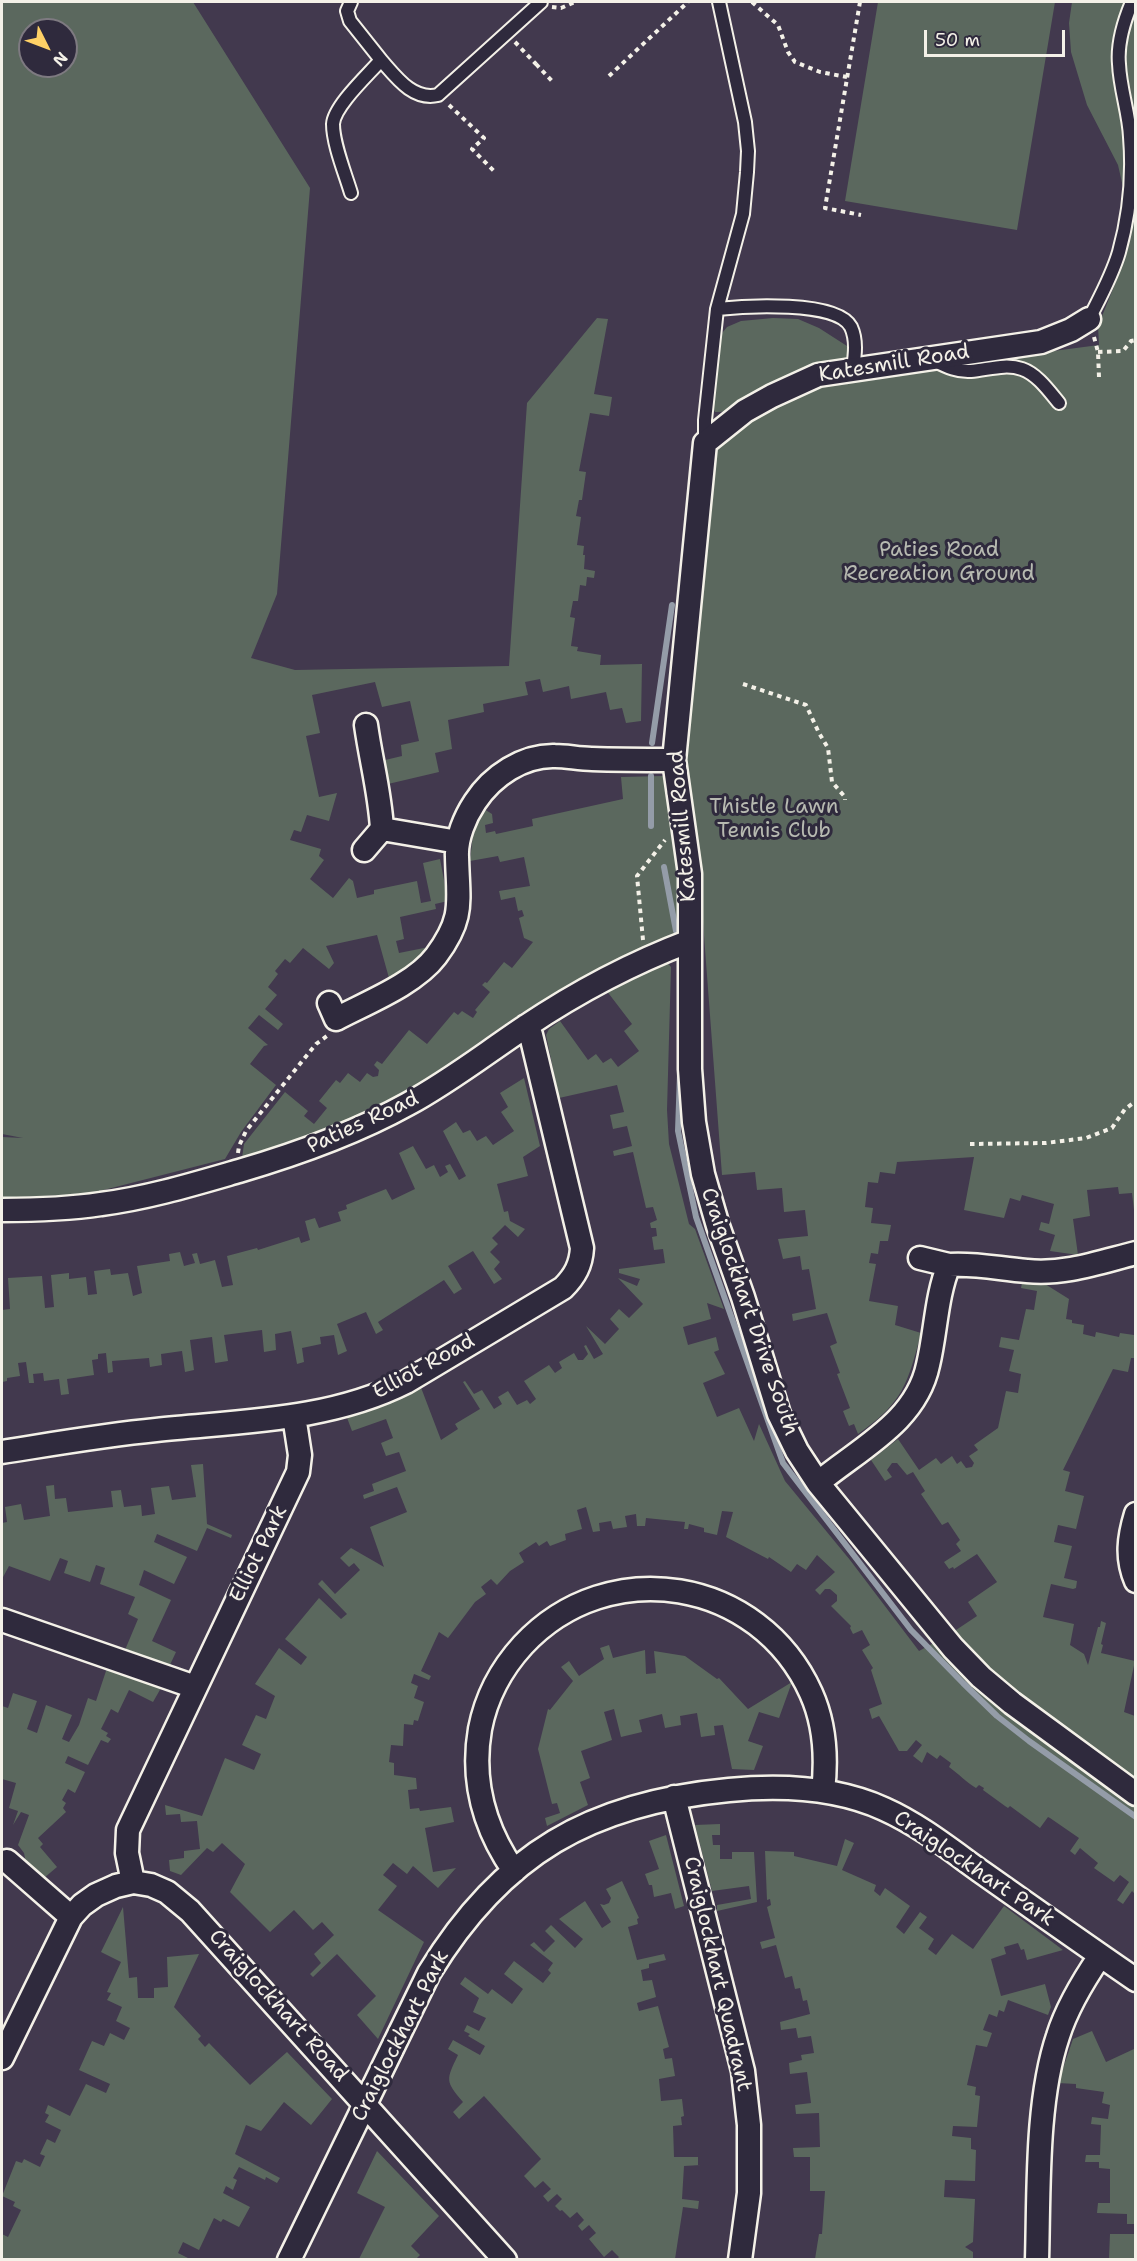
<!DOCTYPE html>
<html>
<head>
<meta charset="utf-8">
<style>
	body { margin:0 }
	#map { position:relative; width:1137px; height:2261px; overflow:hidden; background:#42394e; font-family:"Shantell Sans",sans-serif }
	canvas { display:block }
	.frame { position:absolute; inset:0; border:3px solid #f4f1e8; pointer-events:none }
	.north { position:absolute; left:18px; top:18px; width:60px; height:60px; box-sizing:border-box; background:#2f2a3d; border:2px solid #7e7a81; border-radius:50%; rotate:132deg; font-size:16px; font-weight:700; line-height:24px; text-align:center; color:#f4f1e8 }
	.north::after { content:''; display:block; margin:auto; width:21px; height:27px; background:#ffd166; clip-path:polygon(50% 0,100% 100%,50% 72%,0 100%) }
	.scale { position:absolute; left:924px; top:30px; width:141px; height:27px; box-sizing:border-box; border:3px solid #f4f1e8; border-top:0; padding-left:8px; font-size:18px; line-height:21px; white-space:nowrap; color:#f4f1e8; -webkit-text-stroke:4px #2f2a3d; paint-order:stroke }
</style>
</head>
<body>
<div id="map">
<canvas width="1137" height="2261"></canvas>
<div class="frame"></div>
<div class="north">N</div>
<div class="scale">50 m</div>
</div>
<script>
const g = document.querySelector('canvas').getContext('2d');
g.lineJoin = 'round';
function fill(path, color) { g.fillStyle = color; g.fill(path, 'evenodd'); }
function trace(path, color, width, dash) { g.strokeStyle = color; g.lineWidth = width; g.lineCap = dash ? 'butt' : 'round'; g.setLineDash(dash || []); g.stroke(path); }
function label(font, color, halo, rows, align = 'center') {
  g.font = font + ' "Shantell Sans",sans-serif'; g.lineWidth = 6; g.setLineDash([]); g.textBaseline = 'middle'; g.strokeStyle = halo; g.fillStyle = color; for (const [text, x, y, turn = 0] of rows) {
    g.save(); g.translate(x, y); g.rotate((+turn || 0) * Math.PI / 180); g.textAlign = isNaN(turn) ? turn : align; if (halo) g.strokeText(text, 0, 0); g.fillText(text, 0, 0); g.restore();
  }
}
fill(new Path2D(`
	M2,2H193L310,188L277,594L251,658L295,670L509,666L527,403L597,318L608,319L594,394L612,397L609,416L590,413L579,471L586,472L582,500H579L576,516L581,517L577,545L584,546L583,555H585L584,569L595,571L594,578L587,577L586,586L580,585L578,601H573L570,617L575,618L571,646L578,647L577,651L601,655L600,665L642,664L641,721L626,723L622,708L610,710L606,692L571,699L569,686L543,692L540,679L525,682L528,695L483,704L484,712L448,720L452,749L435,753L439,772L388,784L381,761L402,756L401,745L419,741L410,701L382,707L375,682L312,695L320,733L306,736L319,797L337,793L329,821L307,815L301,832L294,830L290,840L321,849L319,856L324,860L310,879L333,898L349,878L353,881L357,898L374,894V890L417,881L421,903L431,901L423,863L440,859L448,901L435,904L436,909L400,917L404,939L396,941L399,953L429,947L417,962L389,978L377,935L326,946L334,963L329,969L303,948L290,963L285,959L275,971L278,974L268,987L277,995L265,1009L283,1024L278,1030L259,1015L248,1028L268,1045L264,1046L250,1064L276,1085L241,1132L225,1159L88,1194L2,1198V1137L23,1138L2,1134ZM30,30H66V66H30Z
	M878,2H1055L1017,230L845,201Z
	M1072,2H1135V1210H1134L1132,1193L1119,1194L1118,1187L1087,1190L1090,1216L1073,1219L1078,1255L1050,1251L1055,1235L1039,1230L1041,1222L1049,1224L1054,1204L1022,1195L1020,1201L1010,1198L1004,1218L964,1210L974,1157L897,1162L895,1174L880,1172L878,1183L868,1182L865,1207L873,1208L871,1223L891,1225L888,1241H880L878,1254L871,1253L869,1263L876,1264L869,1301L898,1306L895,1325L921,1333C908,1383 903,1403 858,1434L854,1424L849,1426L843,1411L850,1408L837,1374L840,1373L830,1346L837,1343L827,1313L793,1321L792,1314L816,1309L809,1269L802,1270L800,1256L783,1259L778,1239L808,1236L805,1210L784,1212L782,1188L757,1190L755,1172L722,1175L702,909L687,779L686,729L714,451L732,433L807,388L841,379L1099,345L1098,326L1115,284L1124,253L1130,218L1118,165L1087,105L1071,52L1069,23Z
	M773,318L798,319L819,328L847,346C850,353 848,356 843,361C826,366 805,368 789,375C765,385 743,414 715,412L711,404L718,338L727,327L741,321Z
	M664,776L680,874L681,933L639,949L526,1015L523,1012C473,1046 425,1083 372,1110C331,1131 285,1143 242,1158L244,1144L285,1092L308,1111L304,1116L314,1124L327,1108L319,1101L336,1080L340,1083L348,1073L360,1082L367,1073L373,1077L378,1076L379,1070L374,1065L377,1061L382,1064L409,1030L427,1044L454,1012L458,1015L462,1011L473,1018L477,1012L475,1010L490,992L482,985L485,982L487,983L504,962L512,968L533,942L524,938L519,918L524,916L522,910L518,911L515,897L501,900L499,891L530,886L524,857L500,862L498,856L470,861L473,834L484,809L492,814L493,823L485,825L486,833L495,831L496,834L533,826L532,819L623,799L621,777Z
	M665,960L671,967L667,1110L669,1144L689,1224L695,1229L724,1309L707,1303L711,1319L683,1327L688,1345L716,1337L719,1350L714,1352L725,1374L703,1383L717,1417L739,1408L754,1441L759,1424L785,1481L850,1560L919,1651L950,1634L977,1616L968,1602L997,1582L977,1554L954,1569L953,1567L949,1569L944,1562L961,1551L956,1544L960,1540L948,1522L942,1525L921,1494L925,1491L913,1472L907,1475L897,1463H892L887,1470L892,1477L885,1481L871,1460L898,1439L919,1470L936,1458L941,1464L952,1456L957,1464L961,1461L966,1468L972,1467L974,1463L969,1456L978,1450L974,1445L998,1428L1006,1391L1018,1393L1021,1374L1009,1371L1014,1350L999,1347L1001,1337L1019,1340L1026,1309L1034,1310L1037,1291L1021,1288L1022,1283L1045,1284L1069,1299L1066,1319L1072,1320V1323L1084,1325L1083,1334L1095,1337L1096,1332L1119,1337L1120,1333L1134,1335L1135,1332V1358H1131L1128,1372L1113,1369L1063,1470L1070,1472L1065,1491L1084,1496L1076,1529L1058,1525L1054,1542L1072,1546L1064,1578L1077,1581L1076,1588L1073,1589L1051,1584L1043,1617L1074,1624L1070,1645L1084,1654L1088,1665L1098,1627H1100L1101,1621L1106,1623L1101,1644L1103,1645L1101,1653L1135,1661L1124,1712L1135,1716V1894L1132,1891L1123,1904L1117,1900L1129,1882L1120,1875L1114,1882L1094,1868L1098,1863L1080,1848L1075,1855L1070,1851L1079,1838L1050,1818L1048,1817L1040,1828L1010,1806L1008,1808L1005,1806L983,1790L984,1788L979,1785L976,1788C965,1781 960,1775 949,1767L951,1763L940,1755L937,1759L927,1752L922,1763L913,1756L922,1745L916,1740L907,1751H899L879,1716L872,1719L869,1709L882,1704L871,1670L873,1668L862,1650L870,1645L862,1630L853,1634L850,1628L851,1626L831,1606L837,1601V1595L830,1589H825L820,1595L815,1590L835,1572L817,1555L806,1570L797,1564L791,1572L769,1557L768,1559L726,1537L733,1512L722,1511L717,1535L704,1532V1528L689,1524L688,1529H684L685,1522L646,1518L645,1526H637L636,1514L625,1516L627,1527L613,1529L611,1521L599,1523L600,1531L593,1532L586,1507L577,1510L582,1529L565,1534L566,1540L550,1546L547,1541L539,1546L536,1542L519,1553L524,1562L510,1571L497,1585L491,1579L481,1587L486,1594L475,1602L448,1638L439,1632L421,1671L431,1676L429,1680L414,1674L411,1683L418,1686L414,1698L424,1702L418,1721L414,1720L413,1725L404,1724L403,1746L391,1745L389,1762L394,1763V1775L416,1778L417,1789L408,1790L410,1809L419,1808L420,1811L451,1807L454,1822L425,1828L433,1872L456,1868L438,1888L413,1866L407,1874L393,1863L383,1875L397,1886L378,1910L424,1942L378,2039L357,2015L376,1996L337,1954L313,1977L310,1974L321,1963L314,1954L334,1935L322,1922L313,1930L294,1910L270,1932L230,1892L245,1864L222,1843L213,1852L207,1848L181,1875L170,1871L169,1860L184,1858V1851L200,1849L197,1821L181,1822L180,1814L166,1815L165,1805L202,1816L225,1758L254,1770L261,1754L242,1745L256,1715L266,1719L275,1696L255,1684L279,1648L301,1665L307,1657L285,1639L319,1598L341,1619L347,1614L318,1584L322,1580L335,1594L360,1570L354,1563L349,1567L340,1558L351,1548L384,1567L370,1527L407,1512L397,1487L364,1499L363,1495L374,1491L372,1484L406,1471L399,1452L386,1456L381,1443L393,1438L386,1419L352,1431L346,1415L420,1385L441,1440L458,1429L455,1424L480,1409L463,1382L465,1381L474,1394L482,1390L494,1409L502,1404L498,1397L508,1391L517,1405L527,1400L530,1404L536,1399L524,1381L549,1365L555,1373L562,1368L559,1362L574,1353L578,1360H583L588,1354L584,1346L586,1345L594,1359L603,1354L586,1326L605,1344L619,1329L610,1319L619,1309L629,1318L643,1304L618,1278L637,1286L640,1279L619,1273V1269L665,1263L663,1249L654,1250L652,1237L657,1236L656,1228H651L650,1223L657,1220L653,1207L646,1208L633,1152L614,1156L613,1151L632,1146L627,1126L613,1129L610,1115L624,1112L617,1085L559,1098L546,1035L549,1029L560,1021L588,1060L596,1054L603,1063L611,1058L618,1067L639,1051L624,1031L632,1024L606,990Z
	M524,1078L540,1146L523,1157L528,1176L497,1184L504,1212L508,1211L510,1221L525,1229L518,1237L505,1225L492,1238L498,1244L490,1252L500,1262L494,1269L502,1279L494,1284L473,1251L448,1266L462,1289L454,1294L444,1280L378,1322L383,1330L376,1334L366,1312L337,1324L347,1351L338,1355L334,1335L320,1337L321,1344L302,1348L304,1362L297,1364L291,1331L275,1334L276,1350L264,1352L262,1330L224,1335L228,1361L215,1363L212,1337L190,1340L194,1370L185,1372L182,1351L161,1354L162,1365L150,1367L149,1358L112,1361L113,1372L108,1373L106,1353L98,1354V1359L92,1360L94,1375L67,1379L69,1394L61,1395L59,1379L44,1381L43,1373L33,1374L34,1383H29L26,1362L18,1363L20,1376L7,1378V1381L2,1382V1310L10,1309L8,1278L42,1276L45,1308L54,1307L51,1275L69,1273V1279L86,1277L88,1295L97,1294L94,1271L110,1269L111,1275L128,1273L133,1296L142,1293L137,1266L170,1261L169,1254L180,1252L184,1266L195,1263L192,1254L197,1253L200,1264L215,1260L222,1287L233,1285L227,1256L257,1248L258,1250L299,1237L301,1243L310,1240L305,1221L315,1218L319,1228L341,1221L338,1212L347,1209L346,1205L386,1189L392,1200L415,1189L399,1153L413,1146L426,1169L434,1165L440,1177L448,1172L445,1166L450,1164L459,1180L466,1176L443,1131L456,1122L463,1133L470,1130L477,1141L486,1136L493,1145L514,1131L501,1112L508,1107L500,1093Z
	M203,1464L207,1524L232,1535L231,1538L207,1528L197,1551L157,1534L154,1542L187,1557L174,1584L144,1570L139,1585L171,1600L152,1641L176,1652L169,1667L125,1650L138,1619L128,1614L135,1597L100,1584L105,1568L96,1565L90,1582L64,1573L68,1561L60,1558L50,1581L9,1566L2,1579V1523L7,1522L5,1507L21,1504L24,1520L50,1516L46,1486L54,1485L55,1499L66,1498L68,1512L113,1507L111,1491L121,1490L124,1507L141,1505L142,1516L155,1514L151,1488L169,1486L172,1500L196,1497L191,1465Z
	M609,1645L613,1658L645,1650L646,1674L656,1673L654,1651L685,1656L717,1679L719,1678L748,1709L792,1682L779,1718L759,1712L748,1741L763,1746L754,1770L732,1769L723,1725L714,1726L715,1735L701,1737L697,1713L680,1716L681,1725L665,1728L662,1714L639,1720L642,1732L621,1737L614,1709L604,1712L612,1740L581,1751L590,1778L580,1782L588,1805L547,1826L545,1818L560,1813L557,1803L552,1804L538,1749L548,1709L550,1710L573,1681L561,1667L569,1661L579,1676L604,1659L600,1648Z
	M107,1668L161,1688L153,1702L129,1690L118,1713L111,1709L101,1729L108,1733L106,1736L111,1739L108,1743L101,1740L88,1765L68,1756L65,1763L85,1772L75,1793L68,1789L62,1800L66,1803L63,1808L66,1812L38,1838L43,1844L40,1847L57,1867L44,1878L26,1863L24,1853L18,1845L29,1815L21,1812L13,1825L18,1811L9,1808L16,1783L2,1779V1706L8,1708L13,1693L37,1701L27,1729L37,1733L46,1705L72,1715L62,1739L69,1742L79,1725L88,1698L96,1701Z
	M720,1824V1835H712L713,1845H720V1859H732V1852H754L757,1902L717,1911V1905L751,1899L749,1886L712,1891L695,1825Z
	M666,1835L684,1906L675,1909L671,1893L654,1897L652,1885H649L645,1874L659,1869L649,1841Z
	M845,1839L854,1843L842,1870L876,1885L874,1891L880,1896L885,1888L910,1906L896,1927L904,1934L920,1912L927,1917L919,1928L934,1939L928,1949L936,1955L952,1934L973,1949L1004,1906L1063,1950L1027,1960L1024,1949L1021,1950L1018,1943L1004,1947L1006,1954L991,1959L1001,1996L1045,1984L1051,2007L1048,2015L1008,2000L1004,2012L999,2010L997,2017L989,2014L983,2030L992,2033L987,2047L976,2045L967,2085L976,2087L975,2095L980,2096L977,2127L953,2126L952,2136L971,2138V2149L976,2150L975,2181L945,2180L944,2197L975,2199L973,2242L965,2247L973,2252V2259H815L819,2234H822L825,2191H810V2157H794L793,2148L820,2147L819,2113L796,2114L795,2105L811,2103L807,2072L790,2074L789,2063L802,2060L801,2055L814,2053L811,2036L798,2038L796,2028L781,2030L780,2022L810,2014L807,2000L803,2001L800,1988L795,1989L792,1976L785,1978L776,1945L762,1949L760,1942L775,1938L767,1907L771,1905L770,1899L767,1900L765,1851L794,1852V1856L837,1866Z
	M622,1881L639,1918L637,1919L638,1924L628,1927L637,1960L664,1954L666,1960L649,1964V1968L641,1970L643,1981L652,1980L656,1997L637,2003L639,2011L658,2006L669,2047L663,2049L665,2059L672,2058L675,2076L659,2079L661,2101L682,2099L684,2116L681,2117L682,2125L673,2126L674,2157H698V2165H701L684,2166L682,2199L699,2201L698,2209L683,2207L675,2259H617L619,2257L612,2250L604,2257L589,2239L596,2233L589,2225L582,2231L578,2226L584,2220L577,2212L570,2218L562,2210L560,2211L555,2206L562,2199L557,2194L548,2202L543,2196L551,2189L543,2181L535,2188L524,2176L541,2159L484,2096L459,2119L453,2112L463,2102C445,2081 446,2080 458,2055L448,2049L453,2040L480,2055L485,2046L468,2036L470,2034L464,2031L467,2025L479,2031L486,2018L473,2012L479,1998L460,1984L465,1977L488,1994L492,1989L512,2004L523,1989L504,1974L514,1961L543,1983L551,1973L548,1970L553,1963L530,1945L534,1942L544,1952L555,1941L545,1931L551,1925L575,1948L583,1939L559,1919L585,1901L602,1928L611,1922L600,1904L604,1905L609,1903L611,1898L606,1889Z
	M123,1907L129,1978L137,1977L138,1998H154V1988L168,1987L167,1957L199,1954L174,2007L201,2036L198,2039L205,2047L209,2043L250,2085L287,2052L332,2099L311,2125L284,2102L261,2131L246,2125L235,2154L280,2178L277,2183L266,2177L265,2180L239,2167L233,2178L237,2180L233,2190L226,2186L223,2193L250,2207L239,2227L223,2219L221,2222L214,2218L199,2250L183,2242L178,2253L190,2259H2V2234L8,2237L21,2210L13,2206L15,2202L2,2196L16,2161L22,2163L24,2159L40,2167L45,2156L40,2154L47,2139L55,2143L61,2130L45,2122L49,2115L45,2113L48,2105L70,2116L86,2084L106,2093L110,2084L79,2070L92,2041L104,2046L110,2033L124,2040L130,2028L116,2021L122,2007L107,2000L111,1993L107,1992L121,1962L101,1952Z
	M1092,2031L1106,2062L1134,2049L1136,2052L1135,2224H1127V2214L1097,2213L1098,2203H1110V2169L1099,2168V2162H1085L1086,2155H1100L1101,2125L1091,2124L1092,2117L1108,2119L1110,2105L1102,2103L1104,2092L1076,2088V2084L1058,2083L1073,2039Z
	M377,2151L439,2216L411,2246L420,2255L416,2259H359L385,2207L357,2193Z
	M1110,2234H1135V2259H1109Z`), '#5b685e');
trace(new Path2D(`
	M652,743L672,605
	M651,776V826
	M664,867L676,931
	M680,1074L678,1131L696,1217L783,1463L911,1630L963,1683L997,1716L1029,1741L1136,1817`), '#949ca8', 6);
const lane = new Path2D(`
	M351,2L347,11L350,21L381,60
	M351,193C345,173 333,144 333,124C334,106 369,74 381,60C396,77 413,101 438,95L541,2
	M717,309C744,306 837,300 851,327C857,340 855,355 853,368
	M1089,319C1100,297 1112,276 1119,252C1129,216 1133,174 1130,137C1129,113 1120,89 1119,64C1117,43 1124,21 1132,2
	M935,361C947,367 958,372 971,371C987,370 1005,363 1022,369C1037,374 1049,391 1059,403
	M705,443V420L717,309L743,214L747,172L748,151L745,122L719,2`);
const street = new Path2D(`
	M1089,319L1071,330L1041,342L818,375L772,396L745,411L705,443L674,760L690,874V1069L694,1122L703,1174L718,1226L743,1297L779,1414L797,1451L818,1483L953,1648L981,1677L1012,1703L1136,1794
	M366,725C371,761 380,793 382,829L458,842
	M364,850L382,829
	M329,1003L336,1019C366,1003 415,984 436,956C465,917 458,902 457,857C456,838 465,817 475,802C492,776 523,755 555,756C567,756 579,759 592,759C619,760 646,760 674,760
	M2,1210C35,1210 68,1209 101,1204C148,1198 194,1184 239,1171C297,1154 354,1134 408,1104C449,1082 486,1053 525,1027C577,992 632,963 690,941
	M920,1258L949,1265
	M2,1452C53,1444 104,1435 156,1430C240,1421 329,1421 406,1382L563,1288C575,1276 581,1265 582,1248L531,1035L526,1026
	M818,1483C860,1448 916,1422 928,1365C936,1332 936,1296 949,1265C976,1263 1000,1269 1027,1271C1064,1275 1100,1262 1136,1253
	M1136,1514C1129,1537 1126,1558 1136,1581
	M2,1620L195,1687
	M674,1797L743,2071L749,2125V2193L740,2260
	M7,1861L71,1917
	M514,1871C484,1828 471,1781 480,1729C486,1698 501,1669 523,1645C609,1553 759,1578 811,1693C825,1724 827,1757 823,1791
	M133,1882L127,1853L128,1830L298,1472L300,1455L294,1416
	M2,2058L71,1917L82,1905L96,1895L116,1886L133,1882L151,1885L167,1892L190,1911L505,2260
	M289,2260L429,1973C502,1853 591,1803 729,1790C781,1785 836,1787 884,1809C920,1825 952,1851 983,1873C1034,1909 1085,1945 1136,1980
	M1037,2260C1039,2191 1036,2101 1058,2036C1067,2007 1083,1981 1100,1956`);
trace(lane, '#f4f1e8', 16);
trace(street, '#f4f1e8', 27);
trace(new Path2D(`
	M752,2L778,25L788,52L795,62L820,72L847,77
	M860,2L825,208L861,215
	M552,7L561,8L575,2
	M515,42L536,64
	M536,64L552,81
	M609,76L688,2
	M449,105L484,138L472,149L494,171
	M1094,337L1098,352L1099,377
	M1098,352L1123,351L1131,341L1136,340
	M743,684L806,705L819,733L828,748L832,782L845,797V800
	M643,940L637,876L665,840
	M970,1144L1046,1143L1086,1138L1112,1128L1125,1109L1136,1101
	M238,1153L239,1146L246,1131L316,1044L327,1036`), '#f4f1e8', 4, [4.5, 4.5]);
trace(lane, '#2f2a3d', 12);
trace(street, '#2f2a3d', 22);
label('21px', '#f4f1e8', '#2f2a3d', [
	["Katesmill Road",894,364,-9],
	["Katesmill Road",683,826,-95],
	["Paties Road",363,1123,-25],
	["Craiglockhart Drive South",749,1312,71],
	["Elliot Road",424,1367,-29],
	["Elliot Park",259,1554,-64],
	["Craiglockhart Park",974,1869,34],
	["Craiglockhart Quadrant",717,1974,77],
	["Craiglockhart Road",278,2006,48],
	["Craiglockhart Park",401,2036,-63]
]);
label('21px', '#b7bab1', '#2f2a3d', [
	["Paties Road",939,551],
	["Recreation Ground",939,575],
	["Thistle Lawn",774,808],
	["Tennis Club",774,832]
]);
</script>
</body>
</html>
